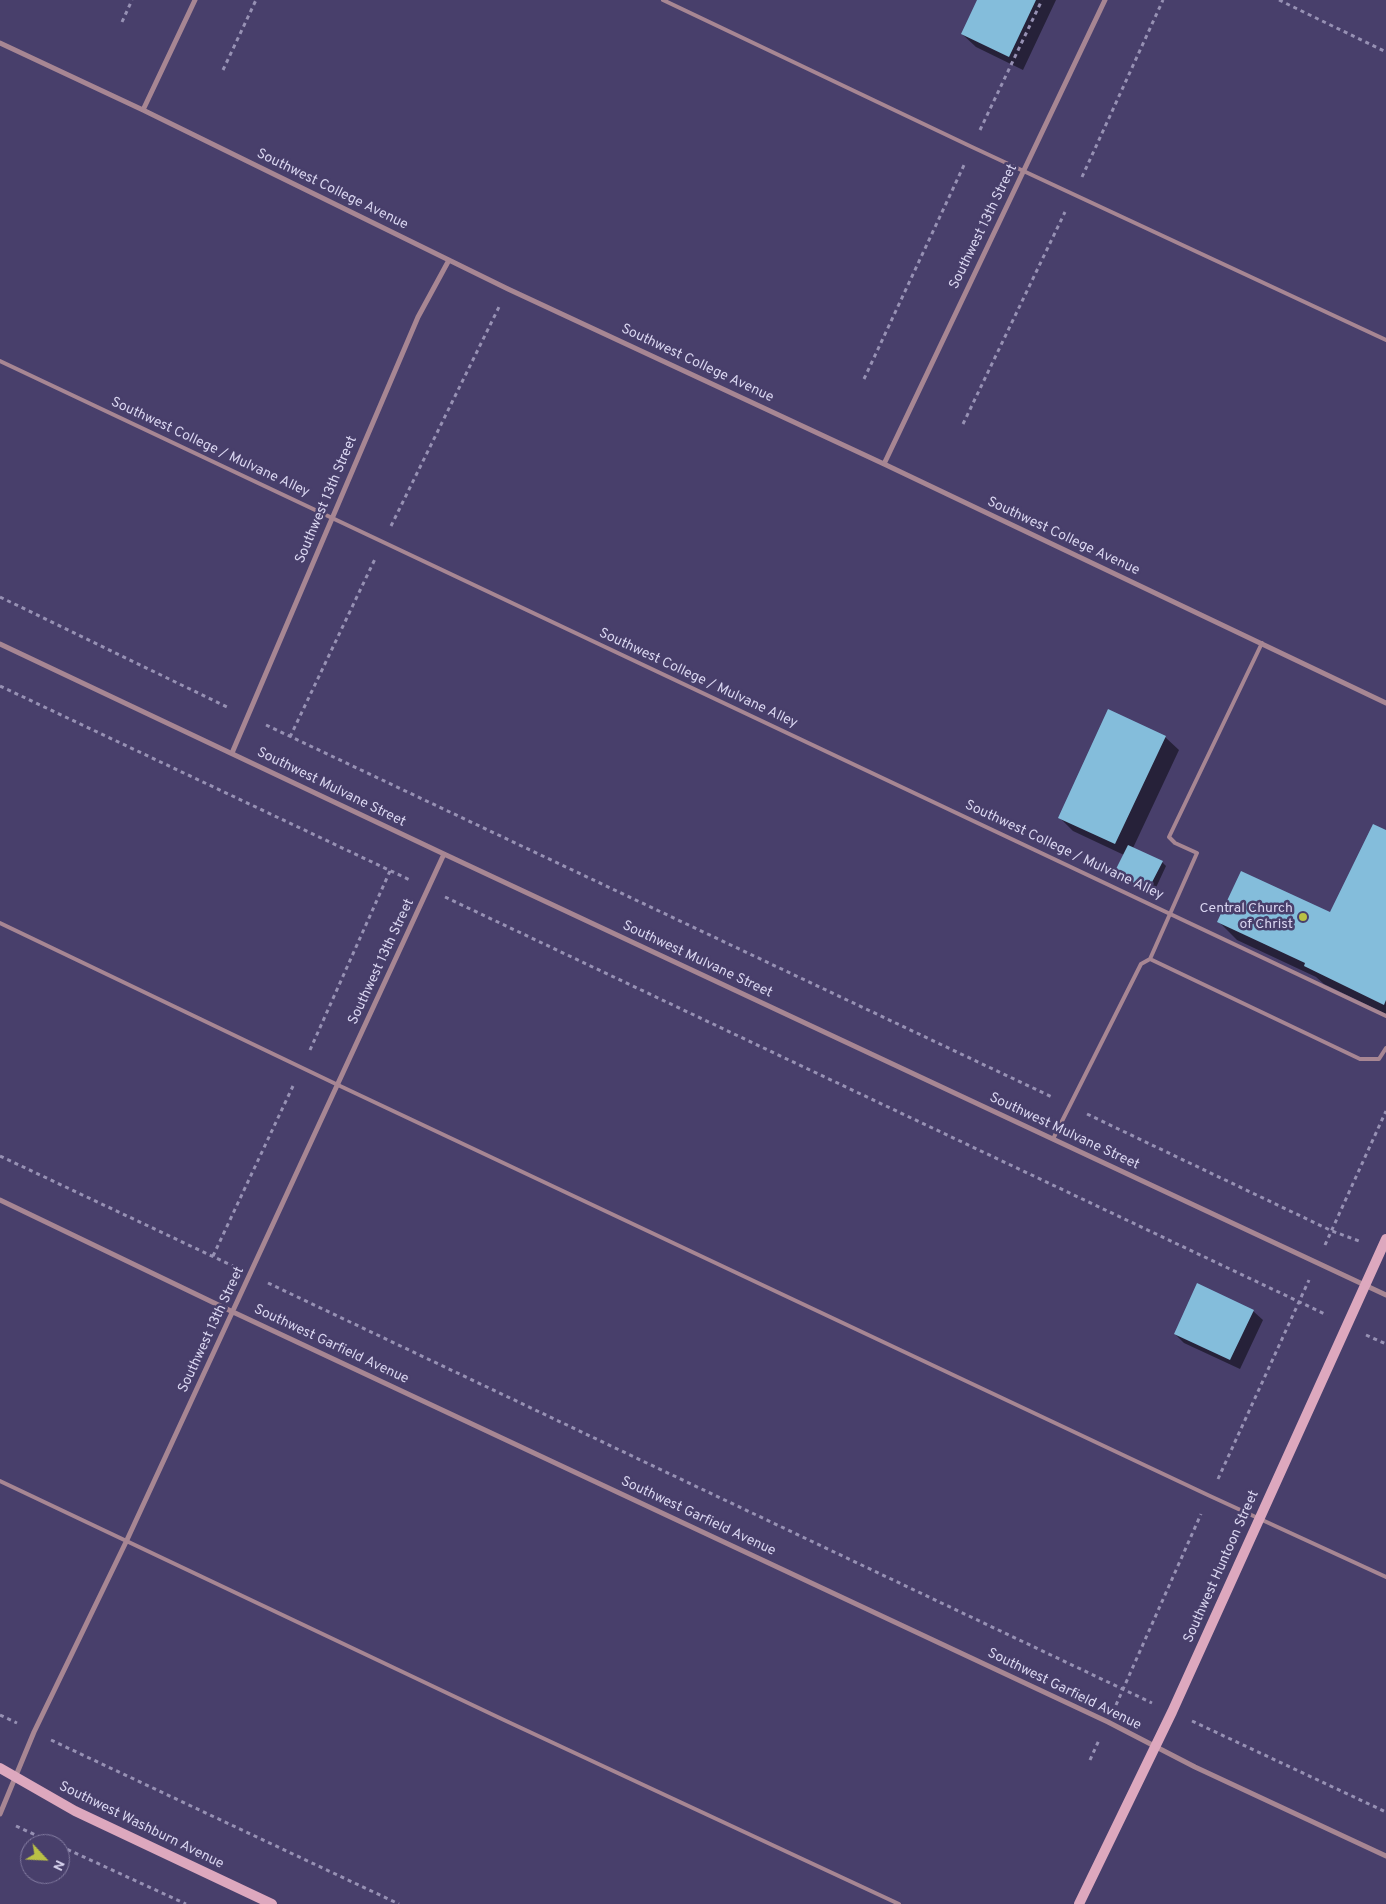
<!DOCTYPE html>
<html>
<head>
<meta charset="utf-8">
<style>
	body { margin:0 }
	#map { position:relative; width:1386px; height:1904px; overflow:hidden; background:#483f6b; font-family:Overpass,sans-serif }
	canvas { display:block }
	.north { position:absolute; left:20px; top:1834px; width:50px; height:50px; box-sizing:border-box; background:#483f6b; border:1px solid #827ba0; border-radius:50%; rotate:115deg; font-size:14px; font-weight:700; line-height:20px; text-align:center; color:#d9d5f0 }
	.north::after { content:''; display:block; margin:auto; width:18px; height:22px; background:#b9c046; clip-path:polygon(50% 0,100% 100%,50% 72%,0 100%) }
</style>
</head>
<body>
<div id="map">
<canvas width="1386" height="1904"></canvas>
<div class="north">N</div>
</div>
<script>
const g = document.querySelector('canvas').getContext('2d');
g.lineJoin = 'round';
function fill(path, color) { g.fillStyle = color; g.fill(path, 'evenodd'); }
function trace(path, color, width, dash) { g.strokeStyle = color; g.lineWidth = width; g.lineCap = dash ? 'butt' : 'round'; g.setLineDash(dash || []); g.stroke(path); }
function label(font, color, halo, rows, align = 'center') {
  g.font = font + ' Overpass,sans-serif'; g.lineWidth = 5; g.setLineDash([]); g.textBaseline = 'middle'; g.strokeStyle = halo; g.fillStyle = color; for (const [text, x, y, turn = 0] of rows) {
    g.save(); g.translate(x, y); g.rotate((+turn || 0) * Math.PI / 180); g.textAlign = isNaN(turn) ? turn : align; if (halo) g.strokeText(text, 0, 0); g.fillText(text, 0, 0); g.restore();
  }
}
fill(new Path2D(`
	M978,0H1056L1023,70L976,47L962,34Z
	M1165,737L1179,750L1133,848L1162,862L1166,866L1153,894L1120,877L1115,873L1124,855L1073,831L1059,817Z
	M1386,832V1014L1324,984L1316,977L1237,940L1219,922L1330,914Z
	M1253,1311L1263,1320L1240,1369L1184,1343L1175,1334Z`), '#0007');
fill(new Path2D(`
	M977,0H1036L1009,57L961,34Z
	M1108,709L1166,736L1115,844L1058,818Z
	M1373,824L1386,830V1000L1384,1005L1304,966L1305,963L1217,922L1241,871L1330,912Z
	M1128,845L1163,861L1148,890L1114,873Z
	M1197,1283L1254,1310L1230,1360L1174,1334Z`), '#84bddb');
trace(new Path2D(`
	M1279,0L1386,52
	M122,22L132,0
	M223,70L256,0
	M980,130L1042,0
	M1082,177L1163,0
	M864,379L965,163
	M963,424L1065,212
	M391,526L499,307
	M0,597L229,708
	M0,686L410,880
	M266,725L1052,1097
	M290,737L375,559
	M445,897L1327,1315
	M310,1050L390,871
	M1087,1114L1332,1231L1359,1241
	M0,1156L233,1266
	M1325,1245L1386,1111
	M213,1256L293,1086
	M268,1283L1152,1703
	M1366,1335L1386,1344
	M1218,1479L1309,1280
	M1116,1705L1201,1514
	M0,1715L17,1723
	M1192,1721L1386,1812
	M51,1740L399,1904
	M1090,1760L1099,1740
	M16,1826L55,1844
	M60,1846L186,1904`), '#9791b4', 3, [4, 4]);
trace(new Path2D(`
	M663,0L972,147L1386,340
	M0,361L1386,1016
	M0,923L338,1085L1210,1496L1386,1577
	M1150,959L1197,853L1175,843L1169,837L1262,643
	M1053,1139L1141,964L1150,959L1360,1059H1379L1386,1048
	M0,1481L504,1720L899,1904`), '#a78693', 4);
trace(new Path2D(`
	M0,43L143,110L508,289L884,464L1386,703
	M143,110L195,0
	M884,464L1105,0
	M0,644L444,854L1386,1295
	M232,753L418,317L449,260
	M0,1200L233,1312L1108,1722L1195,1767L1386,1856
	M0,1814L34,1732L126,1542L444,854`), '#a78693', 5);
trace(new Path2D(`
	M0,1768L75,1811L272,1904
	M1079,1904L1172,1712L1386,1239`), '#dda8be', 10);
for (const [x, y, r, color] of [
	[1303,917,5,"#b9c046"]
]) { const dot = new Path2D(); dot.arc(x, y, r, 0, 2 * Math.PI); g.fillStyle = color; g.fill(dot); trace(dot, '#483f6b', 2); }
label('14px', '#d9d5f0', '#483f6b', [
	["Southwest College Avenue",332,190,26],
	["Southwest 13th Street",984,227,-64],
	["Southwest College Avenue",697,364,25],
	["Southwest College / Mulvane Alley",210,448,25],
	["Southwest 13th Street",327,500,-67],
	["Southwest College Avenue",1063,537,25],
	["Southwest College / Mulvane Alley",698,679,25],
	["Southwest Mulvane Street",331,788,26],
	["Southwest College / Mulvane Alley",1064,851,25],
	["Southwest Mulvane Street",697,960,25],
	["Southwest 13th Street",382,962,-65],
	["Southwest Mulvane Street",1064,1132,25],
	["Southwest 13th Street",212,1330,-65],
	["Southwest Garfield Avenue",331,1345,25],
	["Southwest Garfield Avenue",698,1517,25],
	["Southwest Huntoon Street",1222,1567,-66],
	["Southwest Garfield Avenue",1064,1690,26],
	["Southwest Washburn Avenue",141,1826,26]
]);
label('14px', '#d9d5f0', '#483f6b', [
	["Central Church",1293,909],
	["of Christ",1293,925]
], 'right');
</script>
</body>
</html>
